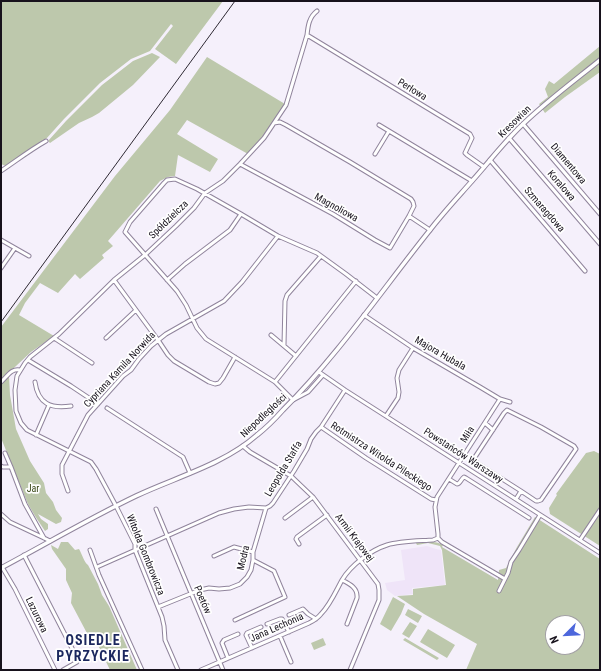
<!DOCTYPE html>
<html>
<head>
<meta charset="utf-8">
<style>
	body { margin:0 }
	#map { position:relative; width:601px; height:671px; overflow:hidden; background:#f5f0fb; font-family:"Roboto Condensed",sans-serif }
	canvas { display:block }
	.frame { position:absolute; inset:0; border:2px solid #17121c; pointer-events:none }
	.north { position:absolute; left:545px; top:615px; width:40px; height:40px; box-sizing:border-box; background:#fff; border:1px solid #a2a0a4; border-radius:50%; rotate:246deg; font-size:11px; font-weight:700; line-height:16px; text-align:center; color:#17121c }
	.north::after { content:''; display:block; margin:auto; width:14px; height:18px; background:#4d67dc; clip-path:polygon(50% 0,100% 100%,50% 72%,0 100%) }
</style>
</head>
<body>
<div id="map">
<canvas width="601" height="671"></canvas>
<div class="frame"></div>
<div class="north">N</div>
</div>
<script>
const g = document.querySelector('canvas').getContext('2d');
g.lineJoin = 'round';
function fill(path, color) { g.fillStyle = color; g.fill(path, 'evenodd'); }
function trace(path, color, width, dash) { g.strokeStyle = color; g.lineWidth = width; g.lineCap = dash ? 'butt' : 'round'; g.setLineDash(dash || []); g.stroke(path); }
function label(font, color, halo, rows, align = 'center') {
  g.font = font + ' "Roboto Condensed",sans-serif'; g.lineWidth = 3.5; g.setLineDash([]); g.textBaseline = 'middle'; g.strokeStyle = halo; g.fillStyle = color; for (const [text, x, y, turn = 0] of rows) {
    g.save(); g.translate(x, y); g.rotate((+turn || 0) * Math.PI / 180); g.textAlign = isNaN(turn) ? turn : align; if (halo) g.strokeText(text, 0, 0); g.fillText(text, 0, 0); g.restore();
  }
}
fill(new Path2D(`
	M427,546L436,549L441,550L445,585L412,588L413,594L395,596L387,590L385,583L405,580L401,550Z`), '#efe4f8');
fill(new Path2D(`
	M1,1H223L176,64L155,49L173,26L171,24L150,51L131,59L100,83L64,119L46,139L32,148L8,167L1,164Z
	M600,46V72L565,97L545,113L539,104L548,97L545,89L549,81L554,84Z
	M152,53L160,57L133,85L99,113L92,117L79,123L50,143L48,141L66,121L102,85L133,61Z
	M207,57L285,104L261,139L248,154L187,120L177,134L218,159L210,172L178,155L175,176L168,177L160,181L108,241L113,246L102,255L104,258L80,279L75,274L58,293L40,283L25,303L19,315L54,336L31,352L1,380V327L115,176L170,110Z
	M9,376L10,395L16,429L30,461L44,483L46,493L53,502L56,510L62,518L61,522L56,524L38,514L41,519L48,524V529L45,531L35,516L28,504L18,480L1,438V384Z
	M594,451L600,454V546L550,514L549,508L557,495L556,494L586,453Z
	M535,517L600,559V670H466L477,644L424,614L397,596L413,595V589L446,585L442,550L440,546L428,543L417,545L416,543C426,542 435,540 443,545L442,547L498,580L499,570L506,568L517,547ZM553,623H577V647H553Z
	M61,542H68L75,550L79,549C82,554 84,562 88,565L98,584L102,595L109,606L137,670H110L95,639L89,637L71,603L72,593L66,580V569L52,549L51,545L58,549Z
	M393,597L405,604L401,614L391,631L380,624Z
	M408,609L422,616L418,623L405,615Z
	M410,622L417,626L409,638L402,634Z
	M428,629L455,645L447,658L420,642Z
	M323,638L326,645L314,650L311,643Z
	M405,638L439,658L437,660L403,640Z`), '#bdc8ac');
const minor = new Path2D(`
	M307,35L470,134L472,138L465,153L467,155L484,167
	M523,124L600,214
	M379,125L472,181
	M509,138L600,244
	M375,154L389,131
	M490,160L585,271
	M240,164L333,214L375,240L390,248L409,216L414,206L413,202L411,199L350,162L286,125L280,122L274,123
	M1,171C16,161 30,150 46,141
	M409,216L430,230
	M1,240L15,248
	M1,268L15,248L29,256
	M114,280L158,340L168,355L174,361L209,382L215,384L219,383L223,378L235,357
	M167,280L185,264L230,230L241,214
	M364,315L413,348L480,387L500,399L510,402
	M271,335L296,356
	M54,338L92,363
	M106,338L136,310
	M284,345L285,301L287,295L321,256
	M28,360L71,386L98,404
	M319,372L345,390L600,553
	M323,375L308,392L293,400L275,382L206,339L197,328L186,305L177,291L125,232L130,222L164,183L167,180L175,179L197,189L241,214L278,236L317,253L346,274L377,298
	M1,382C7,377 11,368 20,370
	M35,382C38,404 51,409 71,406
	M275,382L356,281
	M107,408L183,457L190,473
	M386,416L398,398L399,392L397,378L399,370L413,348
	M485,423L493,430
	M321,427L366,458L431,499L436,500
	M36,435L49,405
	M243,446L250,452L291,476L313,497L378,584L379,590V600L350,670
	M5,453L11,467
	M1,466L3,467H11L25,504L44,538
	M449,479L457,484C460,484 461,479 464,477L466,478L529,518
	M68,491L62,474V465L88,415L123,376L131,370L139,359L151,346L166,334L224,301L242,282L278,236
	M516,499L521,491L477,463L475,459V457L504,413L507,410L541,427L574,446L576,449L541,500L538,501H536L521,491
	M156,509L223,670
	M1,514L10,522L44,538L50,541
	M285,518L313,497
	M438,538V534L435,507L437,497L500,399
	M438,538L442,542L505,579
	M580,540L600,510
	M299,544L296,539L297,537L327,515
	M90,550L99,575L142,670
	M24,555L77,658V662L63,670
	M214,556L234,547L253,552
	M2,567L15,589L55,670
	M97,567L219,513L234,509L249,507L266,508L270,506L273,503L294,471L307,449L311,439L316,432L321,427L345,390
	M342,580C350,584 358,588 357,598L347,624
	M499,591L508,573L511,562L519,550L540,515
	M158,607L200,590L209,588L219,589L230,588L240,584L247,577L251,570L253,560V552L266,508
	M289,615L303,609L308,614L316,619
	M235,620L285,597L274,571L253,560
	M267,624L280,619H282L289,632
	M280,636L291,662
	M252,648L246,635L247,633L261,627
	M228,658L222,643L224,640L238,634
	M178,670L165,640L164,626L162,617L135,550V544L116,506L96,469L91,462L27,430L21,423L16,411L15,390L17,376L25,363L30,357L59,334L114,280L145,255L176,226L194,208L205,193L223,181L240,164L264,138L286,105L307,35C308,26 309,17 317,11
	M201,670L309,623C313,621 318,618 321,614C330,605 336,591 342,580C351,565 371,550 387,545C400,541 419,541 433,540L438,538`);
const tertiary = new Path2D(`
	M1,568C46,544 90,518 136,496C176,477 223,465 257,435C266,428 275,419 283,410C338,355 382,290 430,230C443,213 458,197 472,181C489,162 504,142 523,124C547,101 574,81 600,60`);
trace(minor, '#90849c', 5);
trace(tertiary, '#90849c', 5.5);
trace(minor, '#fff', 3);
trace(tertiary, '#fff', 3.5);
trace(new Path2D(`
	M1,322L235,1`), '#2e2933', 1);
label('10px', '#17121c', '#fff', [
	["Perłowa",412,90,32],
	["Kresowian",515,122,-45],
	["Diamentowa",568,164,50],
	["Koralowa",561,186,49],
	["Magnoliowa",336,208,29],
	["Szmaragdowa",544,210,49],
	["Spółdzielcza",169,220,-44],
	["Majora Hubala",440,354,30],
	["Cypriana Kamila Norwida",120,370,-47],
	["Niepodległości",264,416,-43],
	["Miła",468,435,-58],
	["Powstańców Warszawy",463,456,33],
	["Rotmistrza Witolda Pileckiego",381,457,33],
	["Leopolda Staffa",284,469,-59],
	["Armii Krajowej",354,538,53],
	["Witolda Gombrowicza",145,555,68],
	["Modra",244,558,-77],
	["Poetów",202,600,67],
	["Lazurowa",36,615,64],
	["Jana Lechonia",277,628,-24]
]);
label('10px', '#374615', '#fff', [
	["Jar",33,489]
]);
g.letterSpacing = '1px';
label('bold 14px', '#1b275e', '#fff', [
	["OSIEDLE",93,641],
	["PYRZYCKIE",93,657]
]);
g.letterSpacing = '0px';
</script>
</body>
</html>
